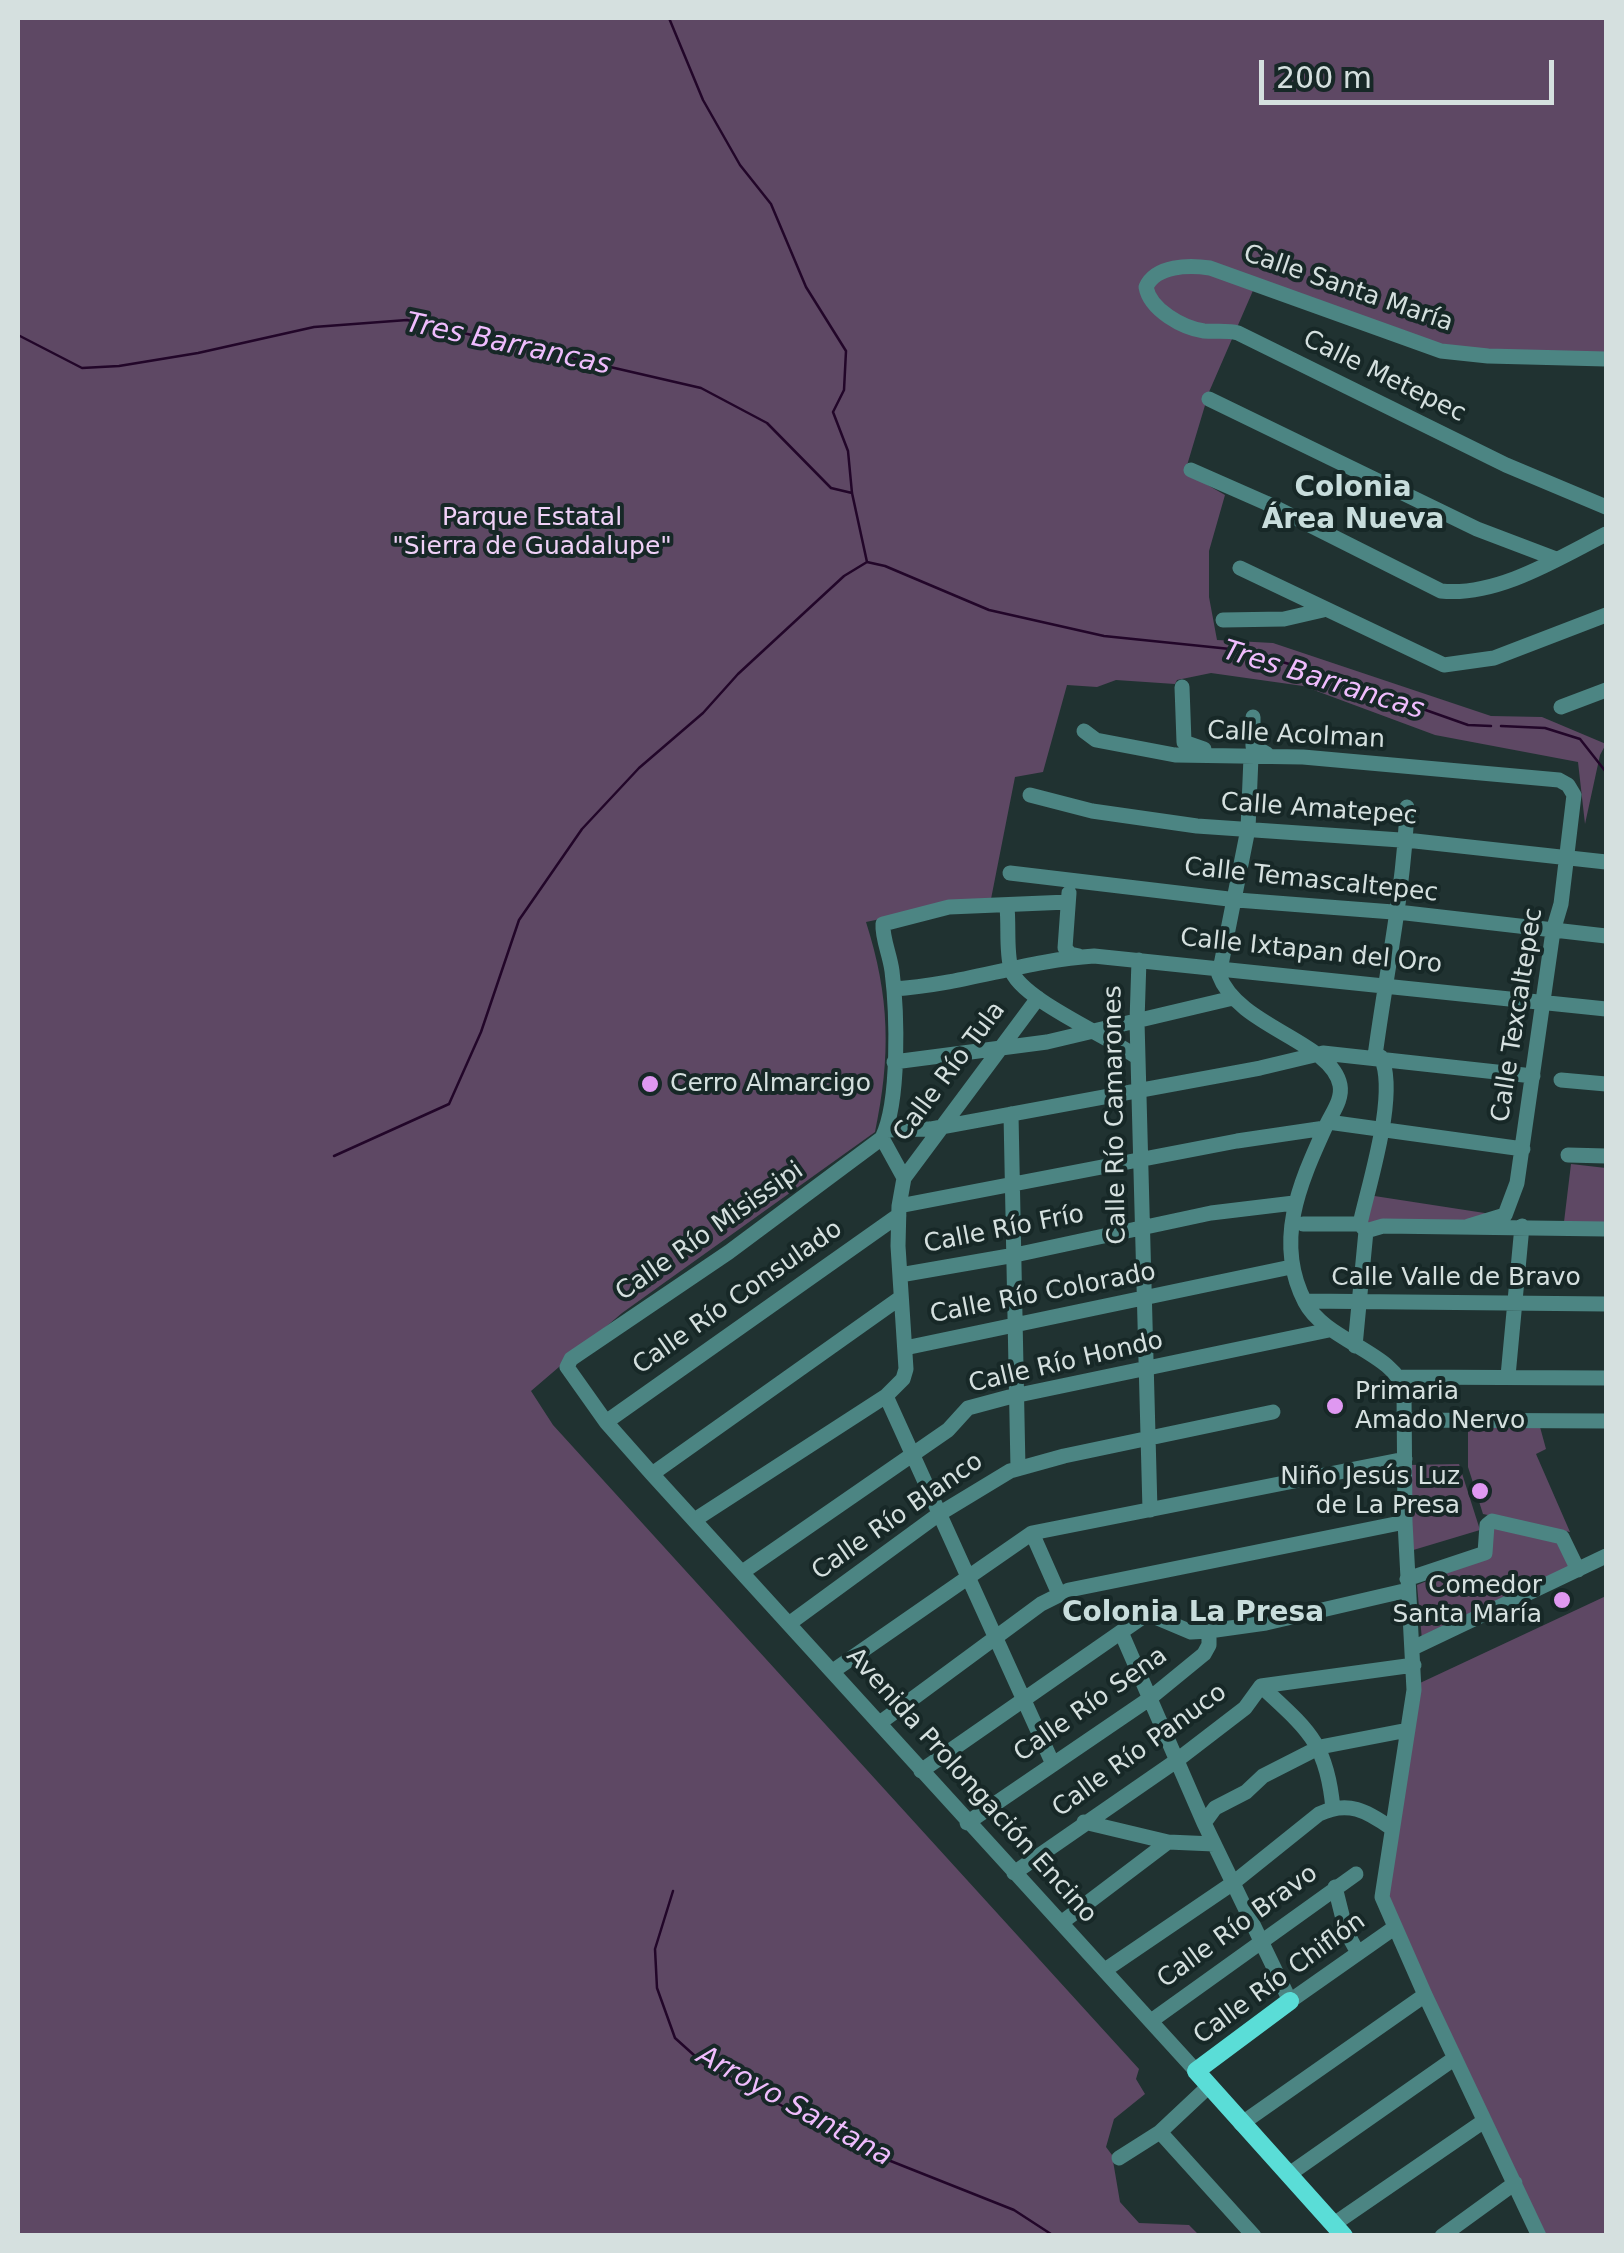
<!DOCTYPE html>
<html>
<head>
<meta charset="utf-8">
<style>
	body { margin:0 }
	#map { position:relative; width:1624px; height:2253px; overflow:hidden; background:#203231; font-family:"DejaVu Sans",sans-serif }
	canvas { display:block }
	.frame { position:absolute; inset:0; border:20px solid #d5e0df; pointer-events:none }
	.scale { position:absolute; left:1259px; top:60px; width:295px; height:45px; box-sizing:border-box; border:5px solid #d5e0df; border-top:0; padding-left:12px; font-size:30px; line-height:35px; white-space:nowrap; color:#d5e0df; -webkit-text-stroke:8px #172827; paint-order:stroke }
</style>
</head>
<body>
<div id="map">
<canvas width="1624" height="2253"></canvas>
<div class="frame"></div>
<div class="scale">200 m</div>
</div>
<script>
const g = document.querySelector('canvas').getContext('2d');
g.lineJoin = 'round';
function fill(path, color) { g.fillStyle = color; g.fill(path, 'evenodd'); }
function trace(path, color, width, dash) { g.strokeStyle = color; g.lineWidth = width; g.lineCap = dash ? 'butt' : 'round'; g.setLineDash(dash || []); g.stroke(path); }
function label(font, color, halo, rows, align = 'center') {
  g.font = font + ' "DejaVu Sans",sans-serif'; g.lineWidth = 8; g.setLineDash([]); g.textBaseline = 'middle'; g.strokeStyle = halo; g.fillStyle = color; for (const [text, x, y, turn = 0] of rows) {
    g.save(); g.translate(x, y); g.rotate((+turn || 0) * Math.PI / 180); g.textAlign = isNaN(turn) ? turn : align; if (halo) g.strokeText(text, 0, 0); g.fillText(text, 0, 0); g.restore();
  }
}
fill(new Path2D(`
	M18,18H1606V353H1502L1443,345L1258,279L1209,392L1185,472L1225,495L1209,551V597L1217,640L1273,643L1491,716L1542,717L1606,744L1600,755L1585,824L1578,762L1435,735L1303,686L1211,673L1177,680L1175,684L1116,680L1097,687L1067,685L1043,772L1015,777L991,899L961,902L866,922C890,997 891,1056 875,1132L622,1313L531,1391L553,1425L1139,2069L1136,2079L1145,2094L1114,2119L1106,2147L1112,2155L1120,2202L1139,2223L1189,2225L1199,2235H18Z
	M1571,1164L1606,1168V1228L1564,1222Z
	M1368,1195L1491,1214L1459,1225L1356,1227Z
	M1468,1426L1540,1427L1546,1449L1536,1454L1570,1532L1483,1514L1468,1467Z
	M1459,1464L1480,1530L1410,1551L1409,1465Z
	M1489,1524L1561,1543L1574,1571L1422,1640L1417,1585L1489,1556Z
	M1606,1596V2235H1546L1386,1897L1420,1683Z`), '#5e4864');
trace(new Path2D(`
	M669,18L703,100L740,165L771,204L806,287L846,351L844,390L833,412L848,451L852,493L867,562
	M18,335L82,368L119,366L198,353L314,327L407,320L701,388L767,423L831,488L852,493
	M1501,726L1545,728L1580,739L1606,772
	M334,1156L449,1104L481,1032L519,920L582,829L639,768L703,713L738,674L844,576L867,562L885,566L989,610L1104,636L1240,650L1321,673L1468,725L1491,726
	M673,1891L655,1949L657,1988L675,2038L705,2065L873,2154L1014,2210L1054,2236`), '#220629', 2.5);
trace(new Path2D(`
	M1606,359L1488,356L1441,351L1210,268C1189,265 1156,265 1146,287C1150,310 1183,328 1204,331C1216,332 1227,330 1238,333L1506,465L1606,507
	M1209,399L1477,529L1556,559
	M1191,470L1266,503L1441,591C1497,597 1559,558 1606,534
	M1240,568L1444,665L1494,658L1606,615
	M1223,620L1284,619L1323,610
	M1182,687L1184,742L1204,749
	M1561,707L1606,690
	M1253,717V746L1267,754
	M1084,731L1096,740L1175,755L1303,757L1559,780L1568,785L1574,795L1561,904L1553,931L1517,1183L1505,1215L1469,1226
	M1251,757L1248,829L1219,975C1238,1027 1331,1041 1340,1085C1343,1100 1331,1114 1325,1128C1299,1185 1274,1242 1305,1302C1325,1341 1398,1354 1404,1392L1405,1522L1414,1690L1382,1897L1425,1995L1539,2236
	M1030,795L1092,811L1197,826L1415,841L1606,862
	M1010,873L1237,900L1406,913L1606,936
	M1069,893L1065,948L1070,954L1079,956
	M1068,902L949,907L883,924C882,938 890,955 892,971C897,1011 900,1102 882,1138L729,1252L571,1359L567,1367L606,1422L652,1474L1196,2071
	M1007,907C1009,927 1006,950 1011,969C1019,999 1111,1037 1138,1058
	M1139,960L1137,1021L1150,1510
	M894,989C962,985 1026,960 1094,956L1606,1009
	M1375,1056C1386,973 1404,891 1407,807
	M894,1062L1047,1042L1233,998
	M1561,1080L1606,1084
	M1011,1114L1018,1468
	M1328,1122L1523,1149
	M886,1130L930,1129L1260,1068L1323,1053L1533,1076
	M882,1138L904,1178
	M1568,1155L1606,1156
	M899,1206L1237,1141L1325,1128
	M1303,1224H1360L1366,1231
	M1360,1224C1369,1183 1398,1094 1381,1057
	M1366,1231L1383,1226L1606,1229
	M900,1275L1015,1255L1211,1213L1294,1203
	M1305,1301L1606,1304
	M1355,1346L1366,1231
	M905,1348L1291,1267
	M1508,1376L1522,1226
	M1399,1377L1606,1378
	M886,1396L1052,1762
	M1404,1420L1606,1421
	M606,1422L899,1215
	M652,1474L900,1298
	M696,1519L886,1396L903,1379L906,1369L898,1246L899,1206L904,1178L1038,998
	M1032,1533L1059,1594
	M744,1571L948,1430L968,1408L1009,1397L1329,1330
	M1407,1579L1485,1553L1487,1525L1492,1521L1562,1537L1578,1570
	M790,1623L939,1514L1010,1471L1064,1456L1273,1412
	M1121,1632L1204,1823L1290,2001L1394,1928
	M1413,1648L1606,1556
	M833,1671L1032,1533L1405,1459
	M1261,1686C1307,1729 1327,1742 1333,1809
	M881,1722L1041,1604L1069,1590L1405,1522
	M921,1771L1144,1616H1153L1191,1632L1209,1631L1266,1623L1408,1590
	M1084,1822L1168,1842L1214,1844
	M967,1823L1149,1699L1204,1654L1209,1645V1631
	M1204,1823L1215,1808L1246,1792L1263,1776L1320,1747L1408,1730
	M1014,1873L1176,1761L1245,1708L1261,1686L1414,1665
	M1335,1887L1346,1931L1358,1953
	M1061,1923L1168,1842
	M1105,1970L1233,1883L1319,1814C1348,1800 1367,1811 1391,1828
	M1151,2021L1356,1874
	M1241,2124L1425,1995
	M1160,2132L1254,2236
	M1119,2158L1160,2132L1209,2086
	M1288,2175L1455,2058
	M1334,2224L1484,2121
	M1442,2236L1515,2183`), '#4c8583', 15);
trace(new Path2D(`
	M1290,2001L1196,2071L1344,2236`), '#5addd7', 18);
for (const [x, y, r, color] of [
	[650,1084,10,"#df98f1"],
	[1335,1406,10,"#df98f1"],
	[1480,1491,10,"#df98f1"],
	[1562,1600,10,"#df98f1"]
]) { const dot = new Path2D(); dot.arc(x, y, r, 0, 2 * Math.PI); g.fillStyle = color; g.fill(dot); trace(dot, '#172827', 4); }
label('25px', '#d5e0df', '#172827', [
	["Calle Santa María",1348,289,19],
	["Calle Metepec",1384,377,26],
	["Calle Acolman",1296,736,3],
	["Calle Amatepec",1319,810,4],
	["Calle Temascaltepec",1311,881,6],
	["Calle Ixtapan del Oro",1311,952,6],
	["Calle Texcaltepec",1518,1015,-81],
	["Calle Río Tula",950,1072,-53],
	["Calle Río Camarones",1116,1115,-91],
	["Calle Río Frío",1004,1230,-11],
	["Calle Río Misissipi",710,1232,-35],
	["Calle Valle de Bravo",1456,1278],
	["Calle Río Colorado",1043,1294,-11],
	["Calle Río Consulado",738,1298,-35],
	["Calle Río Hondo",1066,1363,-13],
	["Calle Río Blanco",898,1517,-35],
	["Calle Río Sena",1091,1705,-35],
	["Calle Río Panuco",1140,1751,-36],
	["Avenida Prolongación Encino",971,1786,48],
	["Calle Río Bravo",1238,1927,-36],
	["Calle Río Chiflón",1280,1979,-36]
]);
label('25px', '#f0d1f8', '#172827', [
	["Parque Estatal",532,518],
	["\"Sierra de Guadalupe\"",532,547]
]);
label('25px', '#d5e0df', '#172827', [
	["Cerro Almarcigo",670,1084],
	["Primaria",1355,1392],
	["Amado Nervo",1355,1421],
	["Niño Jesús Luz",1460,1477,"right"],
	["de La Presa",1460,1506,"right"],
	["Comedor",1542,1586,"right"],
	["Santa María",1542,1615,"right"]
], 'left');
label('italic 28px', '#efbcfd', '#172827', [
	["Tres Barrancas",508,345,12],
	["Tres Barrancas",1323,681,17],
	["Arroyo Santana",794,2107,29]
]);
label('bold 28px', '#c8dddc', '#172827', [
	["Colonia",1353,489],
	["Área Nueva",1353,521],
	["Colonia La Presa",1193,1614]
]);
</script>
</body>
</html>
